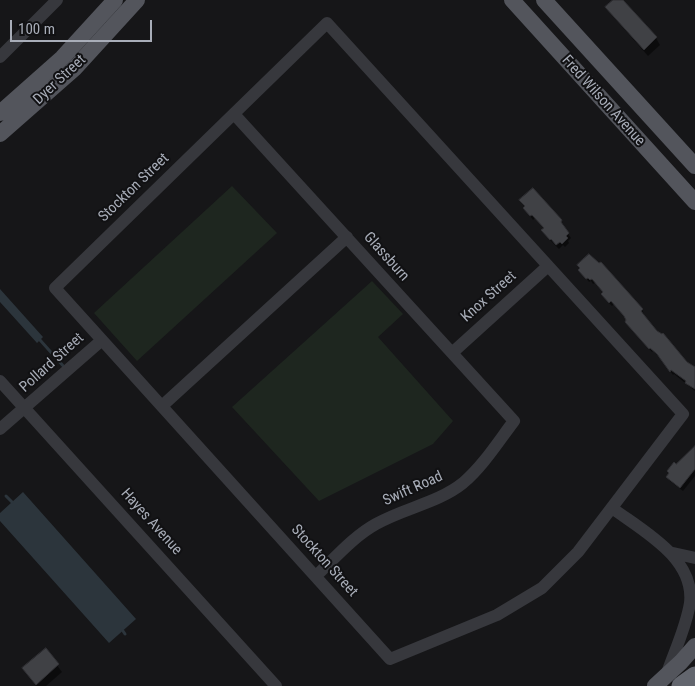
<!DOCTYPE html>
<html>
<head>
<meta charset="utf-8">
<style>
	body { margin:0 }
	#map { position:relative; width:695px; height:686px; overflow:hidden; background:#161618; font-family:"Roboto Condensed",sans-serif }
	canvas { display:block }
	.scale { position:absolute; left:10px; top:20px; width:142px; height:22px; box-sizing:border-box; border:2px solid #a8adb8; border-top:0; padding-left:6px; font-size:15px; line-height:18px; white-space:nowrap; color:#a8adb8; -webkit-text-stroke:4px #111113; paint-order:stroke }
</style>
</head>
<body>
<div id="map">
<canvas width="695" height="686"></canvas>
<div class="scale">100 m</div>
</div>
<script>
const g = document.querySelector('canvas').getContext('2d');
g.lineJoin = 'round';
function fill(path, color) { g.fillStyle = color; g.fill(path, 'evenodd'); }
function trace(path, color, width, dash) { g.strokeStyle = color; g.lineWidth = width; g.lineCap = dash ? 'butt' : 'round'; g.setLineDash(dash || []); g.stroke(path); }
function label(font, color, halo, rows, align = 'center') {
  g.font = font + ' "Roboto Condensed",sans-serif'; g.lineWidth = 4; g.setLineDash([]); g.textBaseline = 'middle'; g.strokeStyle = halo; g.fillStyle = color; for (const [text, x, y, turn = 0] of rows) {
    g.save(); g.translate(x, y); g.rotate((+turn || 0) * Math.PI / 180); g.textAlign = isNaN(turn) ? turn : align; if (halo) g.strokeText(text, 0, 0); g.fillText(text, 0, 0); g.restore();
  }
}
fill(new Path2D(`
	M232,186L277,233L137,361L94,313Z
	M372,281L403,314L378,337L453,421L433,444L319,501L232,407Z`), '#1e261f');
fill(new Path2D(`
	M0,289L43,337L37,343L0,302Z
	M23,492L136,619L109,643L0,521V513Z`), '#2c353c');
fill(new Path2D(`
	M615,0H622L656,38L660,45L648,56L611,14L607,8Z
	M533,190L564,225L563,227L571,238L568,241L569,243L565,247L563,245L559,249L545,235L543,230L545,229L535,218L533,220L524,208L525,207L521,201Z
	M580,270L642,310L644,314L642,316L686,363L695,369V391L674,374L673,375L661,359L653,351L652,352L629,326L626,322L627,319L614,304L612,306L605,299L604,293L595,283L593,284L591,281L589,282Z
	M695,446V476L683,491L670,481L668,477Z
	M45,649L62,672L46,686H36L24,669Z`), '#0007');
trace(new Path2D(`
	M40,340L65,368
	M6,496L12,502
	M123,631L125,634`), '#2c353c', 3);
const building = new Path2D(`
	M613,0H623L657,37L644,50L605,7Z
	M533,188L562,220L561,222L569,233L566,236L568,238L562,244L560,242L556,245L551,239L550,240L541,230L544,228L532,215L530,216L523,208L525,206L519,200Z
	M589,254L599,263L601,262L643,309L641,311L644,315L657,331L662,334L663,333L687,362L695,367V389L685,383L686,381L671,370L670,372L657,354L650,348L649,349L625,322L626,320L624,316L611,301L609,303L601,294L603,292L592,279L590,280L588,278L586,279L578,270L580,268L577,265Z
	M695,446V469L680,488L666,477L669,473L667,471L674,462L676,464Z
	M46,648L59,664L36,685L22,668Z`);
fill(building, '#404145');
trace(building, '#303034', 1);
trace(new Path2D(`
	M327,23L683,414L578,552L542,588L497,615L390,659L55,288Z
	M0,57L57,0
	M234,114L514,421C498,442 483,466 463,483C438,503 404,508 376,524C354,536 335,558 316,576
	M452,353L548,266
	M0,381L276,686
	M162,406L347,237
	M0,429L102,340
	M612,508C643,531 695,558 690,603C686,628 674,652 666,676
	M673,553L695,558`), '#37383d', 12);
trace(new Path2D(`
	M512,0L695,202
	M544,0L695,166
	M0,113L62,58L115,0
	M0,134L74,69L137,0
	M655,686L681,662L695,646`), '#53555c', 16);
trace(new Path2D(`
	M681,686L695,676`), '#63666e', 19);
label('15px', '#a8adb8', '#111113', [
	["Dyer Street",60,80,-43],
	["Fred Wilson Avenue",603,101,48],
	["Stockton Street",134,188,-44],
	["Glassburn",386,257,48],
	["Knox Street",489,297,-42],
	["Pollard Street",52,363,-42],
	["Swift Road",413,489,-24],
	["Hayes Avenue",151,522,48],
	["Stockton Street",324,561,48]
]);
</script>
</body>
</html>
